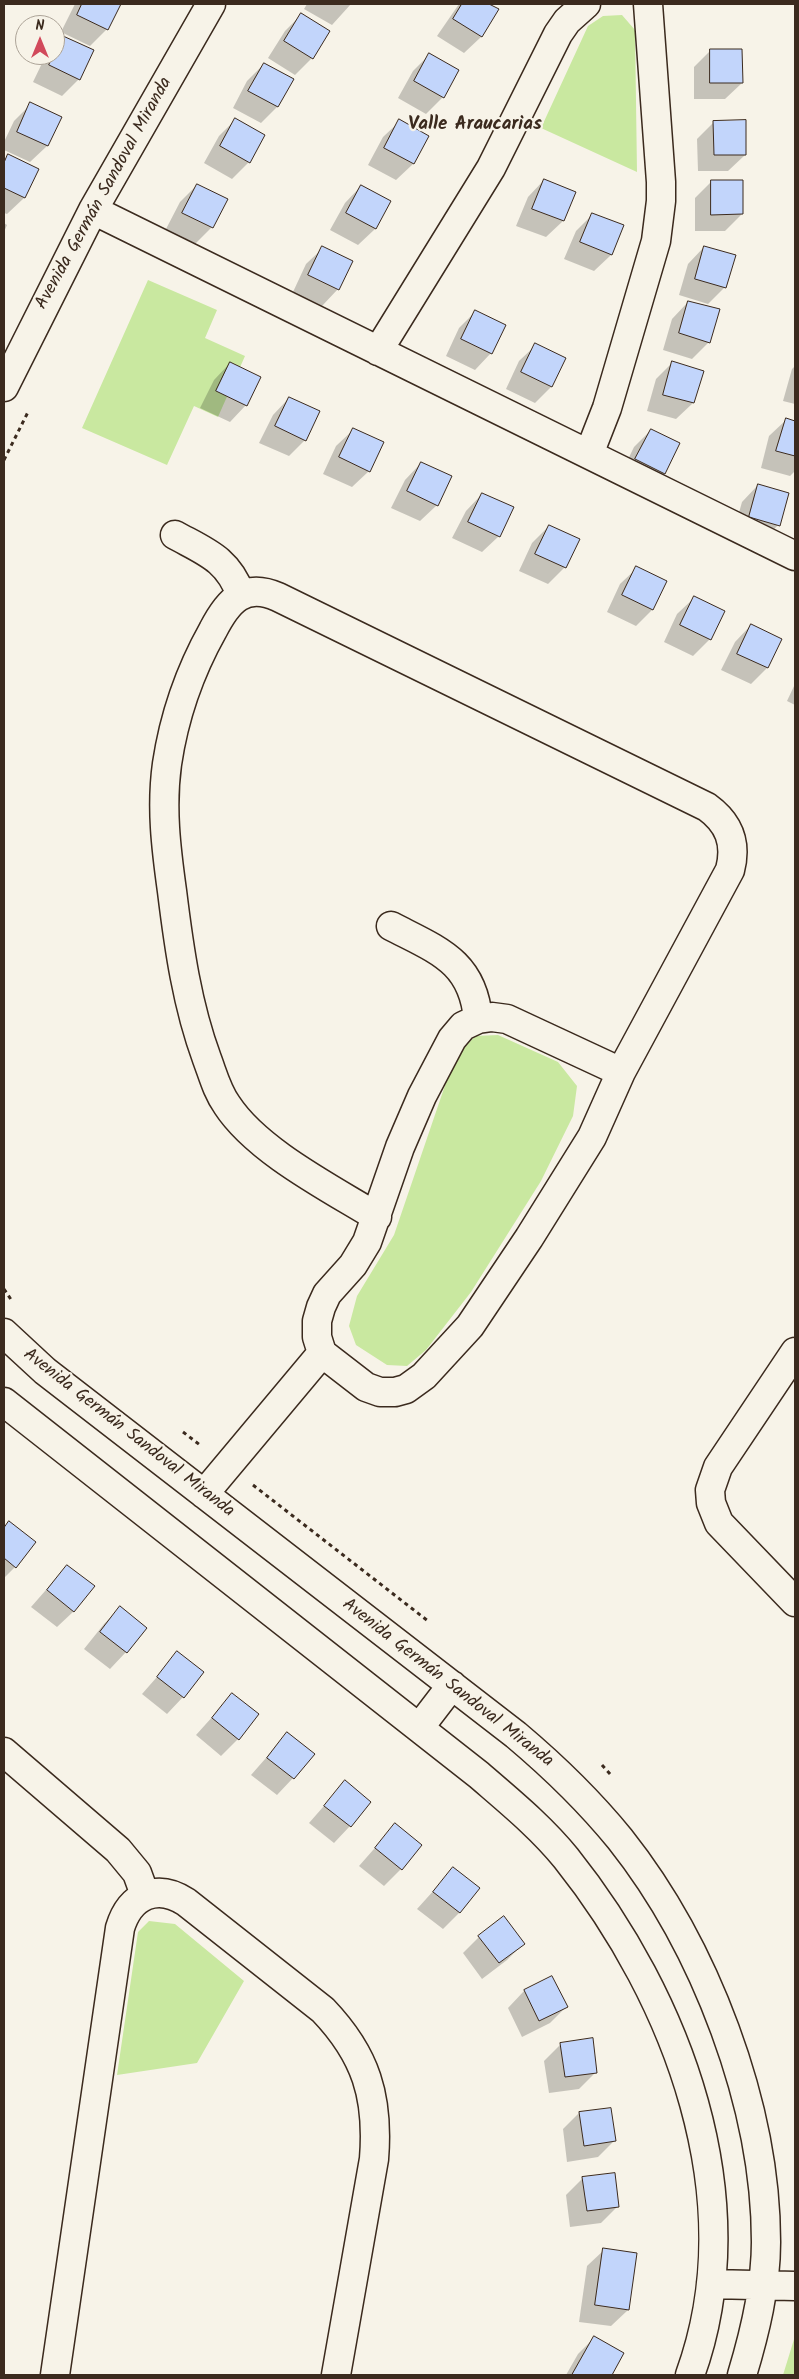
<!DOCTYPE html>
<html>
<head>
<meta charset="utf-8">
<style>
	body { margin:0 }
	#map { position:relative; width:799px; height:2379px; overflow:hidden; background:#f7f3e8; font-family:Kalam,sans-serif }
	canvas { display:block }
	.frame { position:absolute; inset:0; border:5px solid #3b2a1e; pointer-events:none }
	.north { position:absolute; left:15px; top:15px; width:50px; height:50px; box-sizing:border-box; background:#f7f3e8; border:1px solid #aca397; border-radius:50%; rotate:0deg; font-size:14px; font-weight:700; line-height:20px; text-align:center; color:#3b2a1e }
	.north::after { content:''; display:block; margin:auto; width:18px; height:22px; background:#d1495b; clip-path:polygon(50% 0,100% 100%,50% 72%,0 100%) }
</style>
</head>
<body>
<div id="map">
<canvas width="799" height="2379"></canvas>
<div class="frame"></div>
<div class="north">N</div>
</div>
<script>
const g = document.querySelector('canvas').getContext('2d');
g.lineJoin = 'round';
function fill(path, color) { g.fillStyle = color; g.fill(path, 'evenodd'); }
function trace(path, color, width, dash) { g.strokeStyle = color; g.lineWidth = width; g.lineCap = dash ? 'butt' : 'round'; g.setLineDash(dash || []); g.stroke(path); }
function label(font, color, halo, rows, align = 'center') {
  g.font = font + ' Kalam,sans-serif'; g.lineWidth = 4.5; g.setLineDash([]); g.textBaseline = 'middle'; g.strokeStyle = halo; g.fillStyle = color; for (const [text, x, y, turn = 0] of rows) {
    g.save(); g.translate(x, y); g.rotate((+turn || 0) * Math.PI / 180); g.textAlign = isNaN(turn) ? turn : align; if (halo) g.strokeText(text, 0, 0); g.fillText(text, 0, 0); g.restore();
  }
}
fill(new Path2D(`
	M622,15L635,30L637,172L541,128L588,26L603,16Z
	M148,280L217,310L205,338L245,356L218,417L194,406L167,465L82,428Z
	M498,1035L558,1062L577,1086L573,1116L541,1181L471,1292L426,1350L407,1366L387,1365L356,1345L349,1326L357,1296L394,1235L454,1059L475,1036Z
	M149,1921L175,1924L244,1981L197,2063L117,2075L138,1932Z
	M795,2336V2375H783Z`), '#c9e8a0');
fill(new Path2D(`
	M75,4H119L107,29L90,46L61,32Z
	M307,4H351L332,25L304,9Z
	M459,4H487L497,10L481,37L464,53L437,36Z
	M301,15L312,58L295,75L268,58L285,31Z
	M63,37L79,79L62,96L33,82L46,55H55V45Z
	M711,50L742,83L725,99H694V67Z
	M430,54L443,97L426,114L398,98L413,71Z
	M264,64L277,107L261,123L233,108L247,81Z
	M31,104L60,117L47,146L30,162L4,150V142L14,121Z
	M236,119L264,135L249,162L232,179L204,163L219,136Z
	M400,121L428,136L413,164L396,180L368,165L383,137Z
	M714,122L745,155L728,171H698L697,139Z
	M8,156L37,170L24,198L7,214L4,213V160Z
	M544,180L575,192L563,221L546,237L516,226L528,197Z
	M711,182L742,214L725,231H695V198Z
	M197,185L212,227L195,244L166,229L180,202Z
	M361,186L389,202L375,229L358,245L330,230L345,203Z
	M593,214L622,226L611,255L594,271L564,259L576,231Z
	M4,223L7,225L4,232Z
	M704,247L725,287L708,304L679,295L688,264Z
	M323,248L338,289L322,306L293,292L306,264Z
	M688,302L709,342L692,359L663,350L672,319Z
	M476,311L491,353L475,370L446,356L459,328Z
	M536,345L551,387L535,403L506,389L519,361Z
	M230,363L246,405L230,422L200,408L214,380Z
	M672,363L693,403L676,419L647,411L656,379Z
	M795,366V404L783,401L792,369Z
	M289,398L305,440L289,456L259,443L273,415Z
	M786,420L795,422V471L790,476L761,468L769,436Z
	M353,430L369,471L352,487L323,474L336,446Z
	M651,430L664,473L647,490L620,476L634,447Z
	M421,463L437,505L420,521L391,508L405,480Z
	M758,485L778,525L762,542L733,534L742,502Z
	M482,494L499,536L482,552L452,538L466,511Z
	M549,526L565,567L548,584L519,571L532,543Z
	M637,568L652,610L636,626L607,612L620,584Z
	M694,598L710,639L693,656L664,642L677,614Z
	M751,625L780,639L767,668L751,684L721,670L735,642Z
	M795,684V705L787,701Z
	M9,1523L15,1567L4,1578V1529Z
	M67,1566L74,1611L57,1627L31,1607Z
	M120,1608L126,1652L110,1669L84,1649L104,1624Z
	M178,1653L183,1697L167,1714L142,1694Z
	M232,1695L238,1739L221,1756L196,1735Z
	M287,1734L293,1778L277,1795L251,1775Z
	M345,1782L350,1826L334,1843L309,1823Z
	M395,1825L401,1869L384,1886L359,1866Z
	M453,1869L459,1913L443,1929L417,1909Z
	M479,1937L523,1944L507,1960L482,1979L463,1953Z
	M552,1978L566,2007L550,2023L522,2037L508,2008L524,1991Z
	M561,2044L596,2072L579,2089L549,2093L544,2061Z
	M579,2113L614,2141L598,2157L567,2162L563,2129Z
	M583,2178L618,2206L601,2223L570,2227L566,2195Z
	M604,2250L628,2310L611,2326L579,2322L587,2266Z
	M595,2337L623,2354L610,2375H566L578,2354Z`), '#0003');
const building = new Path2D(`
	M82,4H121L108,30L77,15Z
	M462,4H489L499,9L482,37L453,19Z
	M301,13L330,31L313,59L284,41Z
	M63,36L94,50L80,80L49,65Z
	M710,49H742L743,83H710Z
	M429,53L459,70L444,98L414,81Z
	M264,63L294,79L278,107L248,91Z
	M30,102L62,117L48,146L17,132Z
	M235,118L265,135L250,163L220,146Z
	M399,119L429,136L414,164L384,148Z
	M746,120V155H714L713,121Z
	M8,154L39,169L25,198L4,188V163Z
	M544,179L576,192L564,221L532,209Z
	M711,180H743V214L711,215Z
	M197,184L228,199L213,228L182,213Z
	M361,185L391,201L376,229L346,213Z
	M592,213L624,225L612,255L580,242Z
	M322,246L353,261L339,290L308,275Z
	M704,246L736,255L726,288L695,279Z
	M688,301L720,309L710,343L679,333Z
	M475,310L506,325L492,354L461,339Z
	M535,343L566,358L552,387L521,372Z
	M672,361L704,371L694,403L663,395Z
	M230,362L261,377L247,406L216,391Z
	M289,397L320,411L306,441L275,426Z
	M786,418L795,421V456L776,451Z
	M353,428L384,442L370,472L339,457Z
	M651,429L680,443L665,474L635,459Z
	M421,462L452,476L438,506L407,491Z
	M758,484L789,493L780,526L749,517Z
	M482,493L514,507L500,537L468,522Z
	M549,525L580,539L566,568L535,554Z
	M636,566L667,581L653,610L622,595Z
	M694,596L725,611L711,640L680,625Z
	M751,624L782,639L768,668L737,654Z
	M9,1521L36,1542L16,1568L4,1558V1528Z
	M67,1565L95,1586L74,1612L47,1590Z
	M120,1606L147,1628L127,1653L100,1632Z
	M177,1651L204,1672L184,1698L157,1677Z
	M232,1693L259,1714L239,1740L212,1718Z
	M287,1732L315,1754L294,1779L267,1758Z
	M345,1780L371,1802L351,1827L324,1806Z
	M395,1823L422,1845L402,1870L375,1848Z
	M453,1867L480,1888L460,1913L433,1892Z
	M504,1916L525,1944L499,1963L478,1936Z
	M552,1976L568,2007L539,2021L524,1990Z
	M593,2038L597,2073L565,2077L560,2043Z
	M611,2108L616,2141L584,2146L579,2112Z
	M615,2173L619,2207L587,2211L582,2177Z
	M603,2248L637,2253L629,2310L595,2305Z
	M594,2336L624,2353L612,2375H572Z`);
fill(building, '#c2d5fb');
trace(building, '#3b2a1e', 1);
const minor = new Path2D(`
	M93,210L795,556
	M378,351L491,168L558,34L567,21L586,4
	M4,387L93,210L211,4
	M589,454L607,408L656,241L661,201V182L648,4
	M175,535C206,552 228,559 241,595
	M391,926C437,950 473,961 478,1019
	M377,1217C330,1188 257,1151 227,1105C217,1091 213,1075 207,1059C187,1005 179,948 172,891C166,848 161,807 167,764C174,717 190,671 213,630C228,601 244,582 278,597L707,807C729,823 737,843 730,870L621,1072L592,1137L529,1238L470,1326L424,1376L406,1389L395,1392H380L366,1387L322,1353L317,1337V1321L321,1307L327,1294L353,1265L367,1242L400,1147L422,1096L452,1039L463,1026L478,1019L492,1017L507,1019L621,1072
	M4,1333L45,1371L516,1735C554,1767 589,1801 620,1839C705,1946 766,2105 766,2242C766,2287 755,2332 742,2375
	M795,1352L718,1467L710,1490L711,1503L719,1523L795,1602
	M4,1402L479,1775C509,1801 541,1827 566,1858C678,1998 754,2199 690,2375
	M204,1494L322,1353
	M419,1728L452,1685
	M4,1752L118,1850L137,1873L145,1895
	M711,2284L795,2286
	M55,2375L120,1928C130,1895 157,1883 186,1902L323,2010C366,2055 379,2097 374,2159L336,2375`);
trace(minor, '#3b2a1e', 31);
trace(new Path2D(`
	M4,460L28,412
	M4,1289L12,1301
	M183,1432L200,1445
	M253,1485L428,1621
	M602,1765L611,1775`), '#3b2a1e', 3, [4, 4]);
trace(minor, '#f7f3e8', 28);
label('18px', '#3b2a1e', '#f7f3e8', [
	["Avenida Germán Sandoval Miranda",105,194,-61],
	["Avenida Germán Sandoval Miranda",128,1434,38],
	["Avenida Germán Sandoval Miranda",447,1684,38]
]);
label('bold 19px', '#3b2a1e', '#f7f3e8', [
	["Valle Araucarias",475,126]
]);
</script>
</body>
</html>
